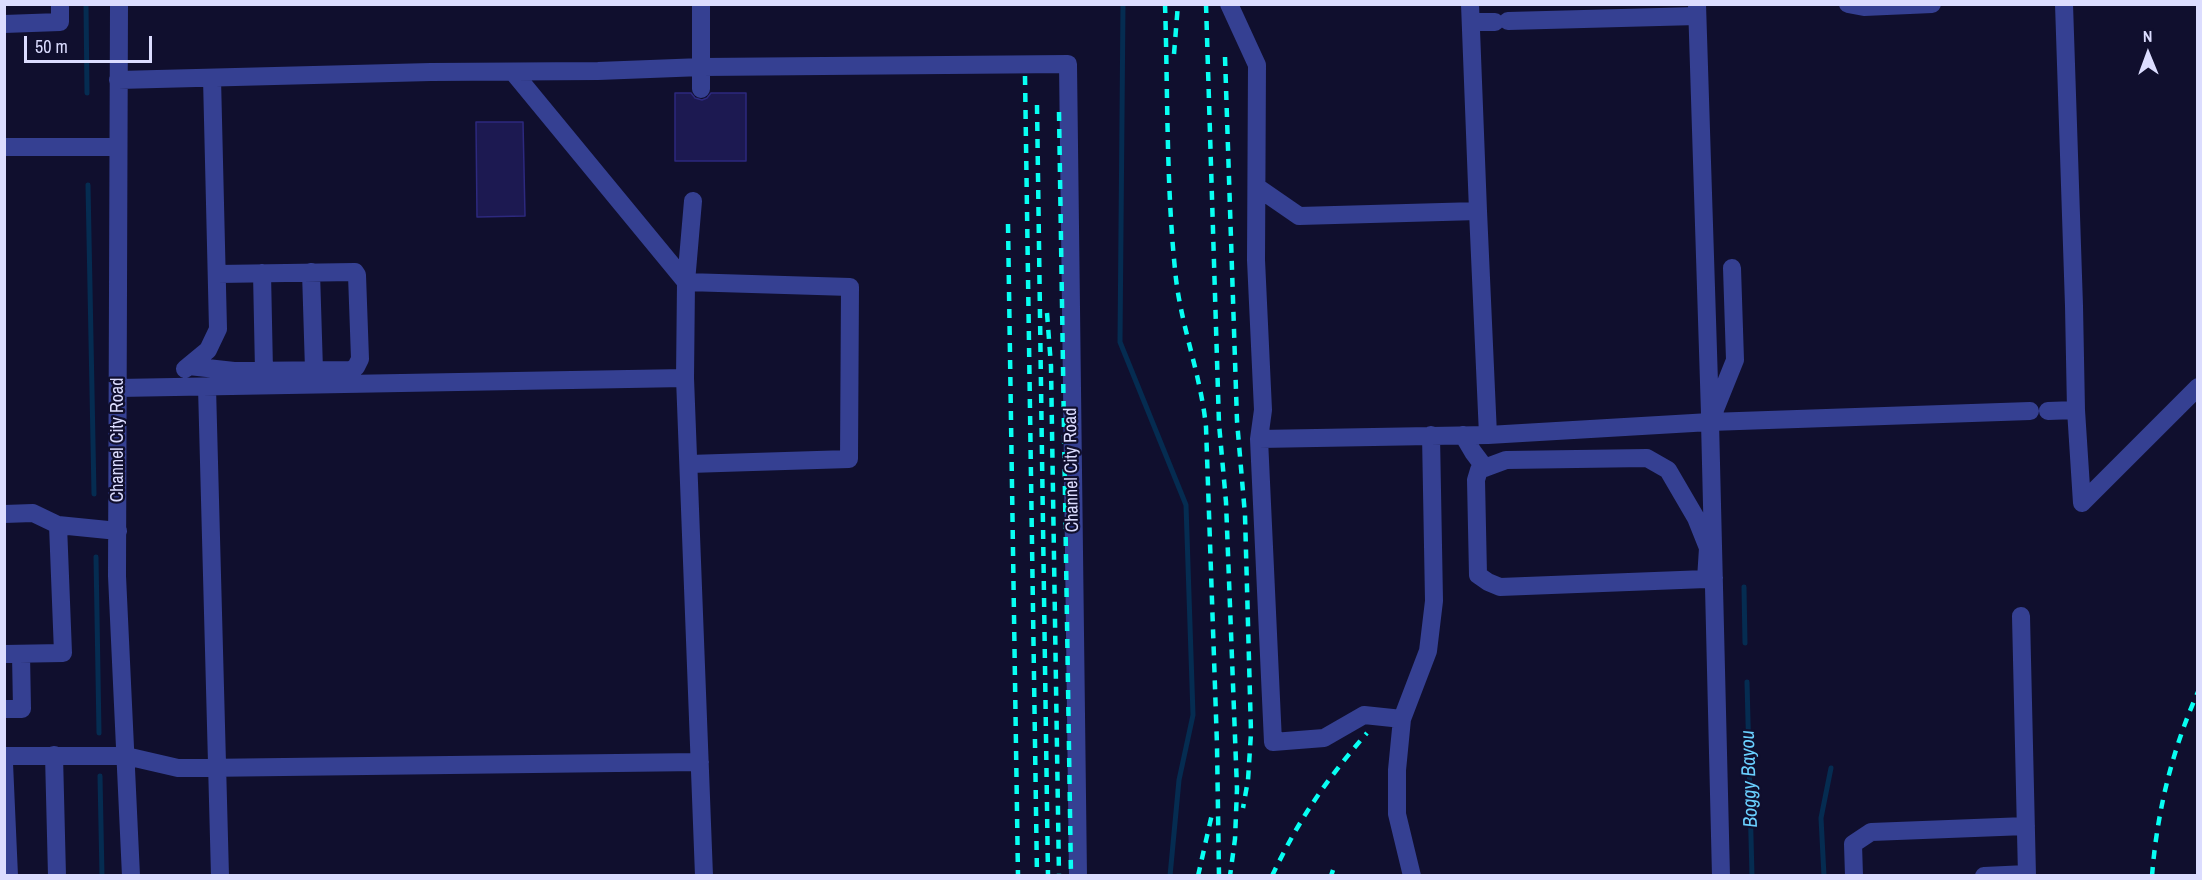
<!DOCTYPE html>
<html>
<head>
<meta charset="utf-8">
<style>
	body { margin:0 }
	#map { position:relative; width:2202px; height:880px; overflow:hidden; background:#100f2e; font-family:"Archivo Narrow",sans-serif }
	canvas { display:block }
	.frame { position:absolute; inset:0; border:6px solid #dcddff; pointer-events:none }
	.north { position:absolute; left:2118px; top:24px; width:60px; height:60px; -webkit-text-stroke:4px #100f2e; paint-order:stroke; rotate:359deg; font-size:16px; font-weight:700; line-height:24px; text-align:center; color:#dcddff }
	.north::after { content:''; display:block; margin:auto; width:21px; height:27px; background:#dcddff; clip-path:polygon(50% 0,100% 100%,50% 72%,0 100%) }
	.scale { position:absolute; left:24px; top:36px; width:128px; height:27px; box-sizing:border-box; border:3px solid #dcddff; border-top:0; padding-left:8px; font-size:18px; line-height:21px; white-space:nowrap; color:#dcddff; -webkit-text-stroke:4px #100f2e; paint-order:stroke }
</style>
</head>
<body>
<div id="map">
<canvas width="2202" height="880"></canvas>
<div class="frame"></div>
<div class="north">N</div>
<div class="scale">50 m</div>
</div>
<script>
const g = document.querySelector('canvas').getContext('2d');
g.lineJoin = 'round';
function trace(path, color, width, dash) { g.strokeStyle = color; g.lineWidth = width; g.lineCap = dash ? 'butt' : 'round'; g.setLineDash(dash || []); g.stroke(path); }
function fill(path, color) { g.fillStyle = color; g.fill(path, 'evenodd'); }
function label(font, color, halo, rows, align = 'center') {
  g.font = font + ' "Archivo Narrow",sans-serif'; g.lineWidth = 4.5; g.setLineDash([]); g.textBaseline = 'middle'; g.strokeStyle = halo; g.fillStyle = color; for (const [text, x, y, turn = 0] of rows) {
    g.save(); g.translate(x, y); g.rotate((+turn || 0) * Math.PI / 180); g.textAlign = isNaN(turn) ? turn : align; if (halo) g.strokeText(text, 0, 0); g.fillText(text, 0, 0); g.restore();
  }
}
trace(new Path2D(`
	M86,4L87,93
	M1123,4L1120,342L1186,505L1193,715L1179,780L1170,876
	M88,185L94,494
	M96,557L99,733
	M1744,587L1745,643
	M1747,682L1752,876
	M100,776L102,876
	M1824,876L1821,818L1831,768`), '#052c51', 5);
const building = new Path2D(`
	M675,93H691L695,98L702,100L707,98L711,93H746V161H675Z
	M476,122H523L525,216L477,217Z`);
fill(building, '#1c1951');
trace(building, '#2d297f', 1.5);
trace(new Path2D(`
	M119,4L117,576L131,876
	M701,4V89
	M1229,4L1257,65L1256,260L1263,410L1259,439L1273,742L1324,738L1364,715L1402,719L1397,770V814L1412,876
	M1470,4L1478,211
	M1697,4L1710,414
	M1848,4L1864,7L1932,4
	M2064,4L2074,306L2076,410L2082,503
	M1508,21L1697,16
	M1471,22H1495
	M4,24L60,22V4
	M513,72L686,282L850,287L849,459L689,464
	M118,80L431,72L598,71L702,67L1068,64L1078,876
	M4,147H118
	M1257,187L1299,216L1478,211L1488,435
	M693,201L686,282L685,378L704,876
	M311,272L314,370
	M262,273L264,371
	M189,366L234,371L351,370L356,367L360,359L357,275L355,272L217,274
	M185,369L208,350L218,329L212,78
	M207,387L220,876
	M118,388L685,378
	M2048,411L2076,410
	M1463,435L1473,452L1485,468
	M1259,439L1488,435L1710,422L2030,411
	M2082,503L2198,387
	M4,514L33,513L58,525L118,531
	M1706,579L1708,548L1696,518L1668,470L1647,458L1506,460L1479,470L1476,480L1478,575L1488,582L1500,587L1706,579L1714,578
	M2021,616L2027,876
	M4,654L63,653L58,525
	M4,709H22L21,654
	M1402,719L1428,651L1434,601L1431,435
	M54,755L57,876
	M4,756H126L178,768H201L700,762
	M4,763L9,876
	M1721,876L1710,422L1735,360L1732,268
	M1854,876L1853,844L1871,832L2026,826
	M1984,876L2027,874`), '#354092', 18);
trace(new Path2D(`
	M1165,4C1168,96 1166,188 1176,279C1182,329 1201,376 1206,427L1217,745L1219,876
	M1206,4L1219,424L1226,502L1237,789L1235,839L1230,876
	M1174,54L1178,4
	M1225,57L1237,421L1245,515L1251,733L1248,780L1243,808
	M1025,76L1037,876
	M1037,105L1048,876
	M1059,112L1071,876
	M1008,224L1018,876
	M1047,313L1051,366L1059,876
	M1198,876L1212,814
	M1272,876C1299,819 1326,780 1367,733
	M1331,876L1333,870
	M2152,876C2157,812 2172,750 2198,692`), '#08fff3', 4.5, [9, 8]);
label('18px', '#dcddff', '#100f2e', [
	["Channel City Road",118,440,-90],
	["Channel City Road",1072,470,-91]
]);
label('italic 20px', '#6ad0ff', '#100f2e', [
	["Boggy Bayou",1750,779,-92]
]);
</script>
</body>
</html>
